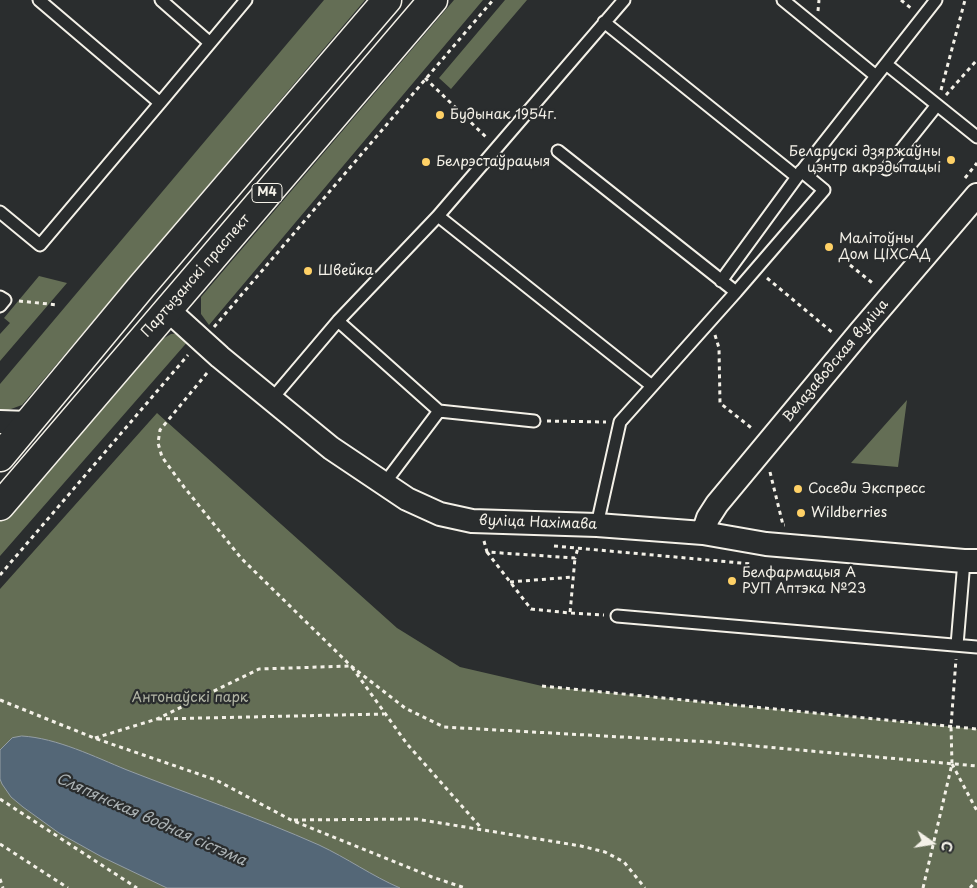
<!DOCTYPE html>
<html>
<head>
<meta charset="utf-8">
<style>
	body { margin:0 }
	#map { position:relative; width:977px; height:888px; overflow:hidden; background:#2a2d2e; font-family:"Playpen Sans",sans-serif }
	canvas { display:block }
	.north { position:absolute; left:907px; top:818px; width:50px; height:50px; -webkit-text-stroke:4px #2a2d2e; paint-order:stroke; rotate:103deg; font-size:14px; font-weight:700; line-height:20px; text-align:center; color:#f4f1e8 }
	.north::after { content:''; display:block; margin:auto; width:18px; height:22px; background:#f4f1e8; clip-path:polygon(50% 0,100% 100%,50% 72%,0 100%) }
</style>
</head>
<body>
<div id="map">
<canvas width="977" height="888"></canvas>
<div class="north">С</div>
</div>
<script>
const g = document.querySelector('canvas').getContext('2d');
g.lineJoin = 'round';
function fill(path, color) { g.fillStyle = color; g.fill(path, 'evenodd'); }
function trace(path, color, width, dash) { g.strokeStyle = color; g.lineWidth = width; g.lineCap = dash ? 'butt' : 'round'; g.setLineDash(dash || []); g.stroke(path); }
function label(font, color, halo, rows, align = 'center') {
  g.font = font + ' "Playpen Sans",sans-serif'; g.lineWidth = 4.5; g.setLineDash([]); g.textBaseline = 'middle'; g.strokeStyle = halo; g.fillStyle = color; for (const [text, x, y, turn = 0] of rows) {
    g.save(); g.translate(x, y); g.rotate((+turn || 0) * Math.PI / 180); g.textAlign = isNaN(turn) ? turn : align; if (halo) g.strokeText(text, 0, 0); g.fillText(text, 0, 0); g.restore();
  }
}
fill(new Path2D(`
	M324,0H365L22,405L0,413V384Z
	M454,0H483L209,325L201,314V297Z
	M505,0H527L451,89L439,78Z
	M39,276L67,283L0,361V334L10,323L4,318Z
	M181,333L190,339L0,556V518L156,343L171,334Z
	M907,400L898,467L851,463Z
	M157,413L397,628L460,667L542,686L977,729V888H0V589Z`), '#646e55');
const water = new Path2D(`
	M22,736C57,738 95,757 127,770C191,795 256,817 319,845C347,858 372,876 400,888H167L102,857L59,833L23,807L11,797L2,784L0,779V750L12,738Z`);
fill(water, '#546777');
trace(water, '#949ea4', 1);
const service = new Path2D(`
	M39,0L160,103L246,0
	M161,0L210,43
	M624,0L438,216L652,386
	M783,0L876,76
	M604,22L797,177
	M886,64L977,137
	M558,151L736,292L620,422L597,525
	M886,169L937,105
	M0,212L40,245L160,103
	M721,281L797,177L936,0
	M736,292L824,190L801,171
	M0,297L5,300L0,306
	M338,321L439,411L534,421
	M271,400L338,321L438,216
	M384,484L439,411
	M617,616L977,647
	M957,645L964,561`);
const minor = new Path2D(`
	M167,309L220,357L331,448L407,499L440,514L472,521L597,525L703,533L766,544L964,561H977
	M0,422L29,423
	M703,533L708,518L717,504L860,332L977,195`);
const primary = new Path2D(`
	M0,457L142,286L387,0
	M0,506L433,0`);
trace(service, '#f4f1e8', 15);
trace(minor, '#f4f1e8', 26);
trace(primary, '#f4f1e8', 31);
trace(new Path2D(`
	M901,0L912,9
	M818,11L819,0
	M425,78L487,138
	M941,90L965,0
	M946,95L977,60
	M965,178L977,163
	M850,265L875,285
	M767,278L833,333
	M19,301L58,305
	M214,327L493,0
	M715,335L719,348L720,403L754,430
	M207,373L160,430L158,443L162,457L184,487L241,558L351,666L405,708L444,727L711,742L977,766
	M547,421L606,422
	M770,472L783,525H785
	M484,541L487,552L575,558L578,548
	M554,546L752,564
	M487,552L531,609L570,613L575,558
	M0,575L188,355
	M510,582L573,577
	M571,613L604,615
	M542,686L977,729
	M0,700L94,738L216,780L291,820L432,877L465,888
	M158,719L384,714
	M95,738L157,719L259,669L351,666L407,744L482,829
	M952,764L977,811
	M0,799L137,888
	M294,820L416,819L581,846L605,852L624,862L645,888
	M0,844L68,888
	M0,879L3,888
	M923,888L952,764L951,726L956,659
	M970,888L977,880`), '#f4f1e8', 3, [4, 4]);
trace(service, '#2a2d2e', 11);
trace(minor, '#2a2d2e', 22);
trace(primary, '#2a2d2e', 28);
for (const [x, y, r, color] of [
	[440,115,5,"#ffd166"],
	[951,160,5,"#ffd166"],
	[426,162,5,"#ffd166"],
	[829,247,5,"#ffd166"],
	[308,271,5,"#ffd166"],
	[798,489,5,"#ffd166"],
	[801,513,5,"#ffd166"],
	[732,581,5,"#ffd166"]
]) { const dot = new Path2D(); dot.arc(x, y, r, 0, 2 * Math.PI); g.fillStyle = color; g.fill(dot); trace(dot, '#2a2d2e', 2); }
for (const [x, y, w] of [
	[267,193,30]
]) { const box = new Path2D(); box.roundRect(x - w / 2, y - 9.5, w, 19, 4); g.fillStyle = '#2a2d2e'; g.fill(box); trace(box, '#f4f1e8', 1); }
label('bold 12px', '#f4f1e8', null, [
	["М4",267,193]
]);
label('14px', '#f4f1e8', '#2a2d2e', [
	["Будынак 1954г.",450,115],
	["Беларускі дзяржаўны",941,152,"right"],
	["цэнтр акрэдытацыі",941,168,"right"],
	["Белрэстаўрацыя",436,162],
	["Малітоўны",839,239],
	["Дом ЦІХСАД",839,255],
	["Швейка",318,271],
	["Соседи Экспресс",808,489],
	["Wildberries",811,513],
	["Белфармацыя А",742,573],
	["РУП Аптэка №23",742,589]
], 'left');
label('14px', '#f4f1e8', '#2a2d2e', [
	["Партызанскі праспект",196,276,-49],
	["Велазаводская вуліца",836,361,-50],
	["вуліца Нахімава",538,523,2]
]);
label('14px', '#b3b6a6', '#2a2d2e', [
	["Антонаўскі парк",190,698]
]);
label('italic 15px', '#acb3b5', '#2a2d2e', [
	["Сляпянская водная сістэма",151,820,24]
]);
</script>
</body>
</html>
